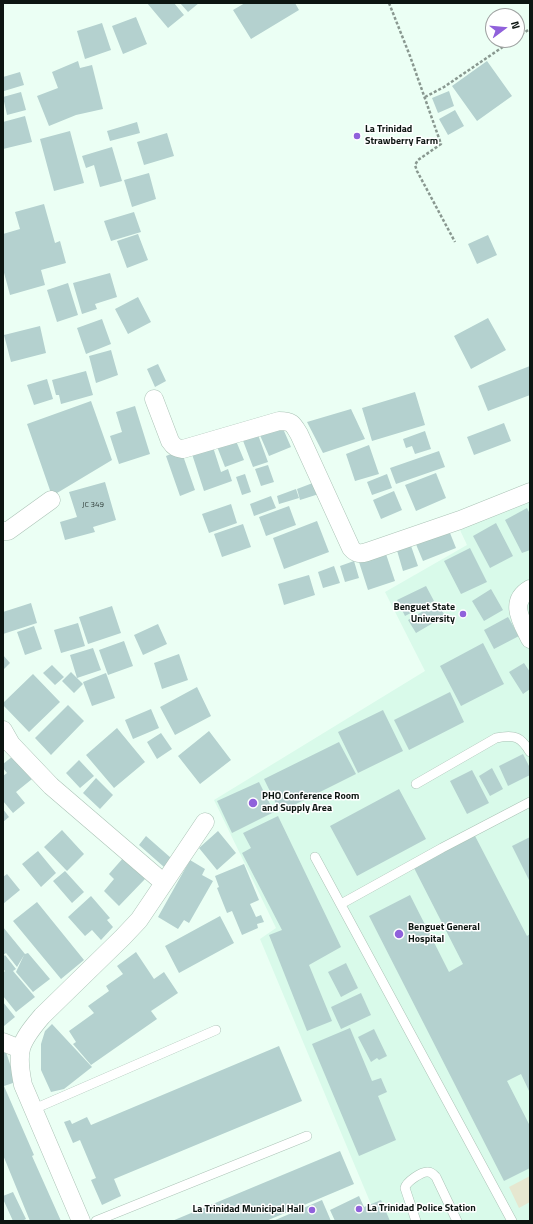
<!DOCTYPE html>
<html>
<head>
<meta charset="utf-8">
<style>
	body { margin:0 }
	#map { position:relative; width:533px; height:1224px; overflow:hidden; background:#ebfff4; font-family:"Titillium Web",sans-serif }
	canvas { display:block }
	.frame { position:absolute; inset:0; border:4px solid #0c1511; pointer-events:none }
	.north { position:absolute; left:485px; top:8px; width:40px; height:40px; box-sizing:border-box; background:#fff; border:1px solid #9ea1a0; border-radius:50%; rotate:74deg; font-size:11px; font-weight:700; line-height:16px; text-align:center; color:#0c1511 }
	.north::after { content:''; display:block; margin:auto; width:14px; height:18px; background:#9061db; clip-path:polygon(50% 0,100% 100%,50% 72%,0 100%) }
</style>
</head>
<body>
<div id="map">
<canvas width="533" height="1224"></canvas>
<div class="frame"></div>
<div class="north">N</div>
</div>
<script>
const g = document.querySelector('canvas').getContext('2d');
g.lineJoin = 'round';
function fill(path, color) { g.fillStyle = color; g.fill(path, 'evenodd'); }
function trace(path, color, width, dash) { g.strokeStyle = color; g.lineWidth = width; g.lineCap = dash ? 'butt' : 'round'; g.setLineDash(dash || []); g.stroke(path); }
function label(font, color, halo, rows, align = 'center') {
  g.font = font + ' "Titillium Web",sans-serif'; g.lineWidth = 3; g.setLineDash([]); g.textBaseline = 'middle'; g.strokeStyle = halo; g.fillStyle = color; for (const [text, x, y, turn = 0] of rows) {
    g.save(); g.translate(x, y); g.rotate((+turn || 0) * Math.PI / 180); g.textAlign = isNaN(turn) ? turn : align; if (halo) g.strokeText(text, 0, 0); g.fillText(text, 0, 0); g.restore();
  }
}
fill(new Path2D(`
	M530,498V1221H378L260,939L276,928L214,800L425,671L385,592L467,545L460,530Z`), '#d9faea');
fill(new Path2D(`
	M530,1176V1202L519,1208L509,1187Z`), '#e6e7d0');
fill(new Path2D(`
	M147,3H174L184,15L168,28Z
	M180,3H199L188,12Z
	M245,3H295L299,10L251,39L233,10Z
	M136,17L147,44L123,54L112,26Z
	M102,23L111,50L85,59L77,31Z
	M78,61L80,68L92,65L103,109L76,115L49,126L37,96L58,88L52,72Z
	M487,61L512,96L477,121L452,86Z
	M20,72L24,85L4,91L3,77Z
	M449,91L454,106L438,113L432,98Z
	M21,92L26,110L7,115L3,97Z
	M455,110L464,126L448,135L439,119Z
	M25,116L32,142L3,149V122Z
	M137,122L140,133L110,141L107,131Z
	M70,131L84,183L54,191L40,139Z
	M167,133L174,156L144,165L137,142Z
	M112,147L122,181L100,187L94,165L86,168L82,156Z
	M149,173L156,199L132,207L124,180Z
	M44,204L55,243L60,241L66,263L41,270L45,285L10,295L3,269V234L20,229L15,212Z
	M134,212L141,232L111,241L104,221Z
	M138,234L148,260L127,268L117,241Z
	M488,235L497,255L477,264L468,244Z
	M110,273L117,297L95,304L97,309L82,314L73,283Z
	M68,283L78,315L57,322L47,290Z
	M138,297L151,322L128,334L115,309Z
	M488,318L506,350L471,369L454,336Z
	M102,319L111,344L86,354L77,328Z
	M40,326L46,353L11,362L4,335Z
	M111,350L118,375L96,383L89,356Z
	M158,364L166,381L155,387L147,369Z
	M530,366V395L488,411L478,386Z
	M86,371L93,395L61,404L59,395H56L52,380Z
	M47,379L53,399L34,405L27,385Z
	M415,392L425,425L372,441L362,408Z
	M91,401L112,460L52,496L27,424Z
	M135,406L150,454L119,464L110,436L122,432L116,412Z
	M351,409L365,439L323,453L307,422Z
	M504,423L511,441L474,455L467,437Z
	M281,424L291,447L269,456L259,433Z
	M425,431L431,449L415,454L412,446L406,448L403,439Z
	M257,432L268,462L253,467L242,438Z
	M234,436L244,460L225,467L216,444Z
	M212,444L221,472L228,469L232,481L204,491L191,451Z
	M369,445L379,474L355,481L346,454Z
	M181,450L195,490L180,496L166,456Z
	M439,451L445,467L396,484L390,468Z
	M268,465L274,482L261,486L255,469Z
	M436,473L446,498L416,511L405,485Z
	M245,474L251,492L242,495L236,477Z
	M387,474L392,488L372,495L367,482Z
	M318,481L322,493L300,500L297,489Z
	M105,482L116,520L93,527L95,532L65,540L60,522L77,517L69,492Z
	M296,489L299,498L279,504L277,496Z
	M394,491L402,510L381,519L373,500Z
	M271,496L276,508L254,516L250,504Z
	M231,504L237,523L209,533L202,514Z
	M289,506L296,525L266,536L259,517Z
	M527,508L530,514V550L522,553L505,520Z
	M317,521L329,552L284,569L273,538Z
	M496,523L513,556L490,568L473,536Z
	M243,524L251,547L222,557L214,534Z
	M448,528L456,548L423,561L415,542Z
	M410,543L418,566L403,571L396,547Z
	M470,548L487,582L461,594L444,561Z
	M385,551L395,581L368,590L358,559Z
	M354,561L359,578L345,582L340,566Z
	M334,566L340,583L323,588L318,572Z
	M309,575L315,595L284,605L278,584Z
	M426,586L434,601L405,616L397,600Z
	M491,589L503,610L484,621L472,601Z
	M31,603L37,623L3,634V612Z
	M437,603L445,616L416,633L408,620Z
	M112,606L121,633L88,644L79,617Z
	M508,617L519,636L494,649L484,630Z
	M78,623L85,646L61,653L54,630Z
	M158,624L167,644L143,655L134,635Z
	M34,626L42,649L25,655L17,632Z
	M124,641L133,666L108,675L99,650Z
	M483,643L504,684L461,706L440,666Z
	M93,648L101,670L77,678L70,655Z
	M179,654L188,680L162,689L154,663Z
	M3,655L10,663L3,670Z
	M524,663L530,672V689L523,694L509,672Z
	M52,665L64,677L55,685L43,673Z
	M71,672L83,684L74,693L62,681Z
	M106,673L115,698L92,706L83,682Z
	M33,674L60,702L29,732L3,705V703Z
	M197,687L211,716L175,735L160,707Z
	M450,692L464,722L409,750L394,720Z
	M68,705L84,721L51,755L35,738Z
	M151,709L159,728L133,739L125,720Z
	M383,710L403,751L358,773L338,732Z
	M117,728L145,762L114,788L86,755Z
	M209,731L231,760L200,784L178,756Z
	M161,733L172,749L157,759L147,742Z
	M339,742L356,774L280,812L264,779Z
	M18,752L37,775L16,792L25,803L13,813L3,801V776L7,773L3,768V764Z
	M523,754L530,768V775L508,786L499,766Z
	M79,760L94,776L80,788L66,773Z
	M492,768L503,789L490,796L479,776Z
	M472,770L489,803L467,814L450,781Z
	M96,778L113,795L100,809L83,793Z
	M259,782L274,812L232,833L217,801Z
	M399,789L426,839L357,876L330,826Z
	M3,809L9,817L3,822Z
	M278,816L341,947L309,965L332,1021L307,1031L269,935L282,930L242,853L251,848L243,833Z
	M62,830L84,854L67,871L44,847Z
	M218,831L236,853L217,870L199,848Z
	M474,834L527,936L530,934V1093L521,1074L507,1081L530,1126V1168L504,1181L369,916L410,895L449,972L463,964L413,866Z
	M146,836L171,858L164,867L139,845Z
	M530,837V882L512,846Z
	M38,851L56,873L41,887L22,864Z
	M124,857L145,879L119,906L104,891L114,879L109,874Z
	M190,860L205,869L202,875L213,881L189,923L184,920L178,929L158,917Z
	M244,864L259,900L250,904L256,917L261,915L264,922L257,924L258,928L242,935L232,911L227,913L217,888L219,887L215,876Z
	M65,871L84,892L72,903L53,881Z
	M7,874L20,890L3,904V877Z
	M91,896L110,918L107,920L113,927L101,940L92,930L85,936L68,917Z
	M37,902L84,960L61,979L13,921Z
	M220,916L234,943L179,973L165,946Z
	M3,927L25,954L28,953L50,979L33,992L16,972L24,955L17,967L6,953L3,955Z
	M136,952L154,979L164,972L178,993L151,1011L157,1019L91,1065L73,1044L76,1042L69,1031L94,1013L88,1006L109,991L106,986L123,974L117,966Z
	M5,955L16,969L13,971L35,997L16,1012L3,996V973L5,971L3,969V957Z
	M346,963L358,988L341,997L328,972Z
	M361,993L371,1015L341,1029L331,1007Z
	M3,1002L15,1017L4,1026L3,1025Z
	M52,1024L92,1067L64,1089L51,1092L41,1070V1044L45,1031Z
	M350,1028L372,1081L381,1078L387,1092L378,1096L396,1140L359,1156L312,1044Z
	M374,1029L387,1056L379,1060L377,1058L371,1062L358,1037Z
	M279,1046L302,1101L114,1179L121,1196L102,1205L91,1180L96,1178L80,1140L73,1143L64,1122L70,1120L72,1124L87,1117L91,1125Z
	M6,1052L16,1082L4,1086L34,1155L32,1156L61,1221H30L3,1155V1053Z
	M340,1151L354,1184L266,1221H172Z
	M13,1192L26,1219L22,1221H13L3,1199V1196Z
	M359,1196L364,1207L381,1200L390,1221H335L330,1210Z
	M322,1200L331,1221H273Z`), '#b4d1cf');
const service = new Path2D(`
	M416,784L496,738C515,734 521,737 530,752
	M315,857L512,1221
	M341,904L442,848L530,802
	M34,1109L216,1030
	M96,1221L307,1136
	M416,1221L405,1188C406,1182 422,1171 428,1172C432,1172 434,1175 436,1177L457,1221`);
const minor = new Path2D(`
	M154,399L170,441C174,447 176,448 183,449L279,421C292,421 293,424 299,434L351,548C356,554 360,554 367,552L460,520L530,492
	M3,531H8L51,500
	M530,589C508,602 522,622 530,639
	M3,730L11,744L51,786L164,883L205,822
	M3,1042L20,1049
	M81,1221L23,1085C16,1051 19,1043 42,1016L123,937L139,920L164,883`);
trace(service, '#abc3b6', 10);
trace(minor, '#abc3b6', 19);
trace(new Path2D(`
	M389,3L410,56L441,144L418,160L415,165L417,171L455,242
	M517,37L530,29
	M425,97L444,87L513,40`), '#899890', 2.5, [3, 2]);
trace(service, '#fff', 9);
trace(minor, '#fff', 18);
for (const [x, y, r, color] of [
	[357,136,4,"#9061db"],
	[463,614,4,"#9061db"],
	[253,803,5,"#9061db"],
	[399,934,5,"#9061db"],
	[359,1209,4,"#9061db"],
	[312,1210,4,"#9061db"]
]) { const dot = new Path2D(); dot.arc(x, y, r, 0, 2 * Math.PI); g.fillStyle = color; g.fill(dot); trace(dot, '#fff', 1.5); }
label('8px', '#364440', null, [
	["JC 349",93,505]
]);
label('bold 10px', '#0c1511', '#fff', [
	["La Trinidad",365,130],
	["Strawberry Farm",365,142],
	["Benguet State",455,608,"right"],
	["University",455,620,"right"],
	["PHO Conference Room",262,797],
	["and Supply Area",262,809],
	["Benguet General",408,928],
	["Hospital",408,940],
	["La Trinidad Police Station",367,1209],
	["La Trinidad Municipal Hall",304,1210,"right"]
], 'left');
</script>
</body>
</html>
